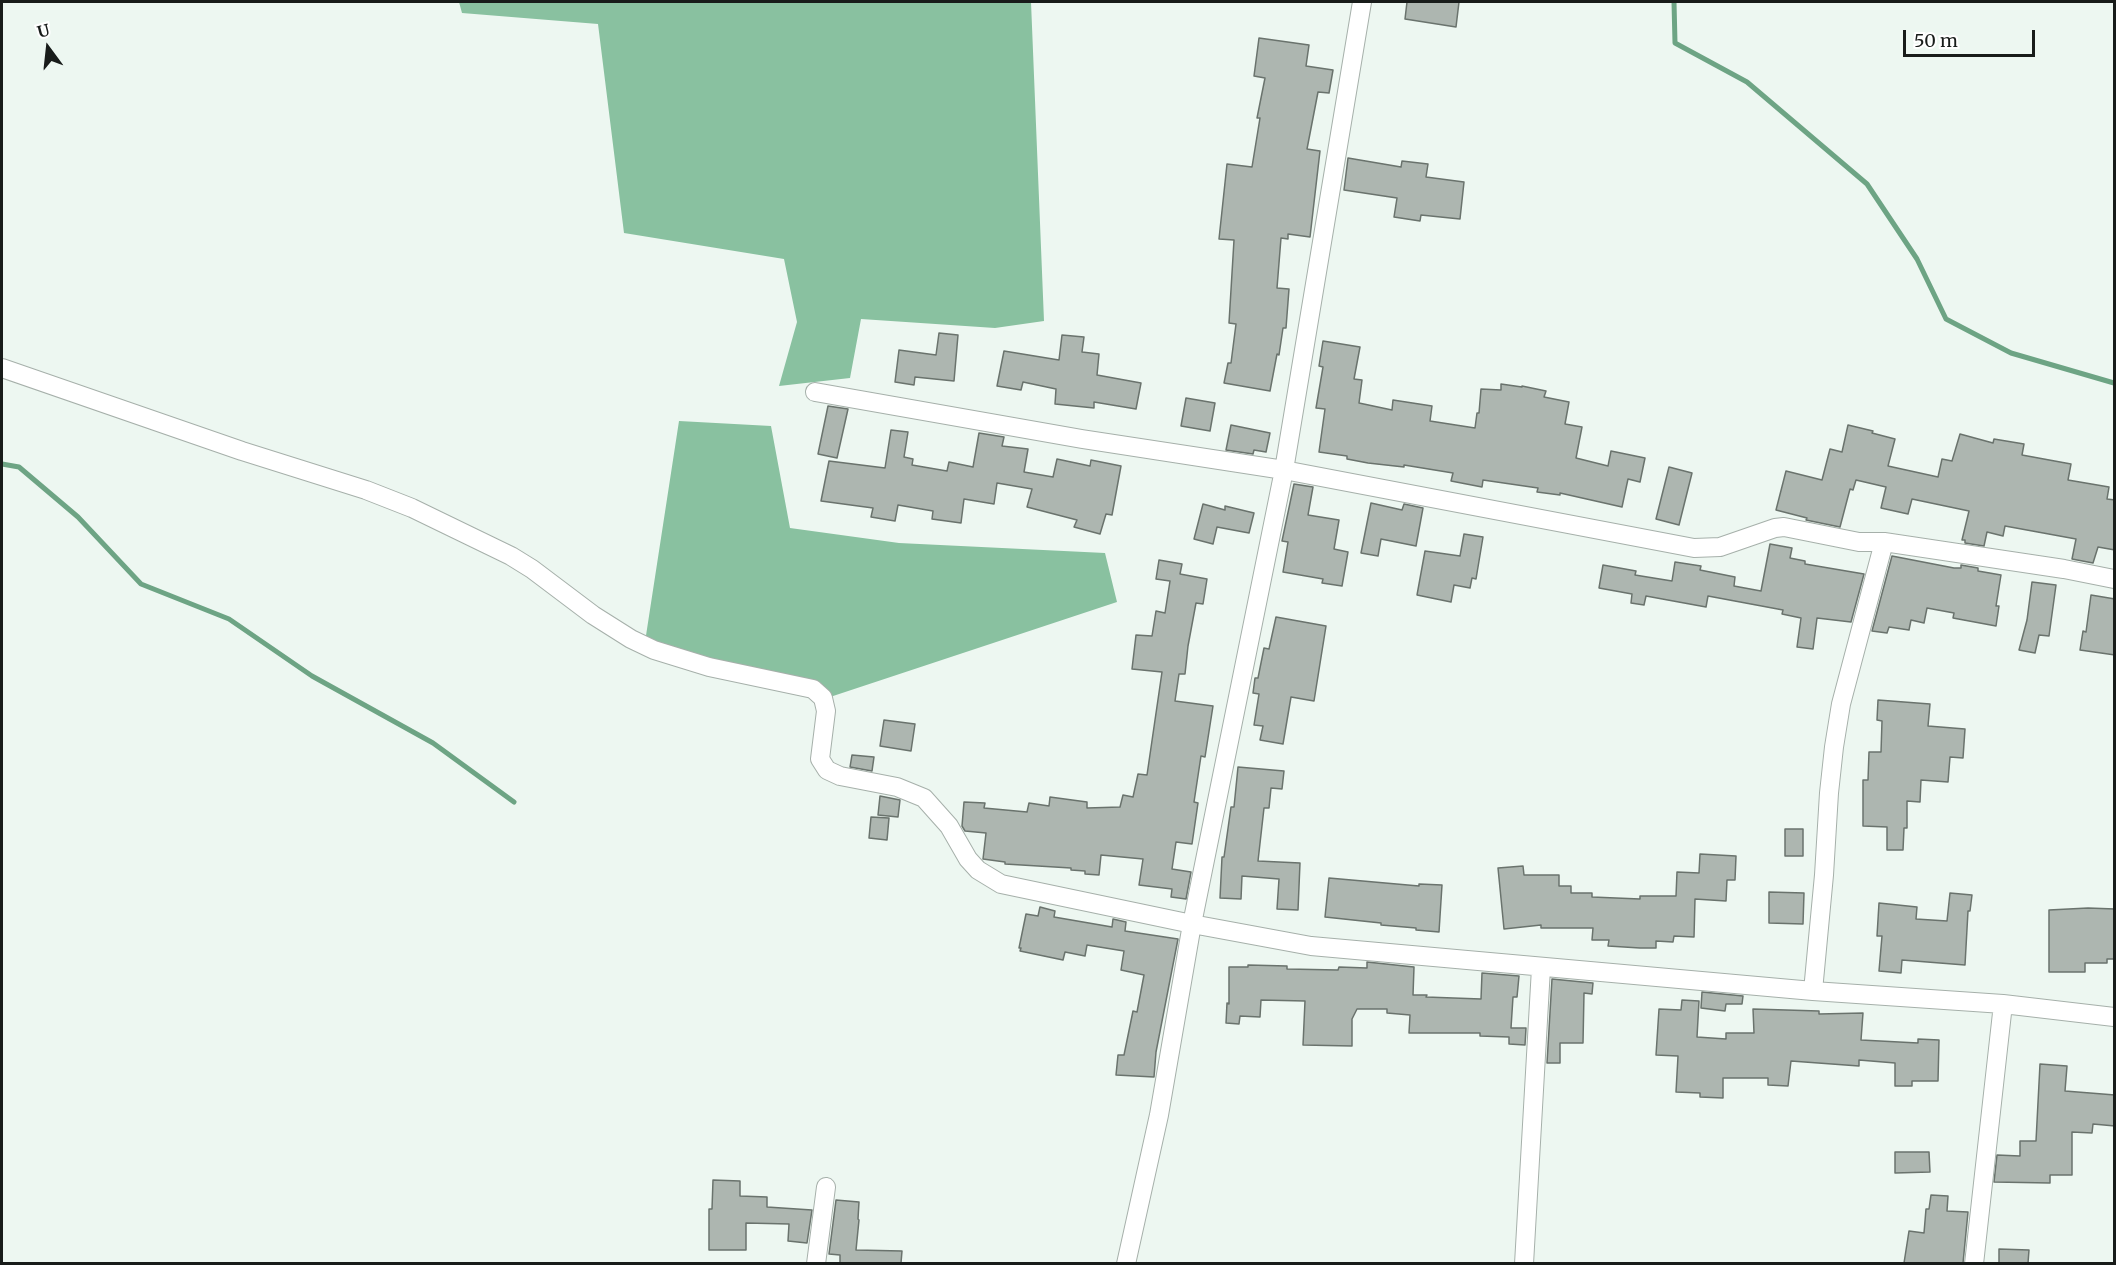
<!DOCTYPE html>
<html>
<head>
<meta charset="utf-8">
<style>
	body { margin:0 }
	#map { position:relative; width:2116px; height:1265px; overflow:hidden; background:#edf7f1; font-family:Merriweather,serif }
	canvas { display:block }
	.frame { position:absolute; inset:0; border:3px solid #181c1a; pointer-events:none }
	.north { position:absolute; left:18px; top:18px; width:60px; height:60px; -webkit-text-stroke:4px #fff; paint-order:stroke; rotate:345deg; font-size:16px; font-weight:700; line-height:24px; text-align:center; color:#181c1a }
	.north::after { content:''; display:block; margin:auto; width:21px; height:27px; background:#181c1a; clip-path:polygon(50% 0,100% 100%,50% 72%,0 100%) }
	.scale { position:absolute; left:1903px; top:30px; width:132px; height:27px; box-sizing:border-box; border:3px solid #181c1a; border-top:0; padding-left:8px; font-size:18px; line-height:21px; white-space:nowrap; color:#181c1a; -webkit-text-stroke:4px #fff; paint-order:stroke }
</style>
</head>
<body>
<div id="map">
<canvas width="2116" height="1265"></canvas>
<div class="frame"></div>
<div class="north">U</div>
<div class="scale">50 m</div>
</div>
<script>
const g = document.querySelector('canvas').getContext('2d');
g.lineJoin = 'round';
function fill(path, color) { g.fillStyle = color; g.fill(path, 'evenodd'); }
function trace(path, color, width, dash) { g.strokeStyle = color; g.lineWidth = width; g.lineCap = dash ? 'butt' : 'round'; g.setLineDash(dash || []); g.stroke(path); }
fill(new Path2D(`
	M459,2H1031L1044,321L995,328L861,319L850,378L779,386L797,322L784,259L624,233L598,24L462,13Z
	M679,421L771,426L790,528L899,543L1105,553L1117,602L821,700L645,642Z`), '#89c1a0');
trace(new Path2D(`
	M1674,2L1675,43L1747,82L1867,184L1917,259L1946,319L2011,353L2114,383
	M2,464L19,467L78,517L141,584L229,619L312,676L433,743L514,802`), '#6da484', 5);
const building = new Path2D(`
	M1407,2H1459L1456,27L1405,19Z
	M1259,38L1309,45L1306,66L1333,70L1329,93L1318,92L1307,149L1320,151L1310,237L1288,234V239L1281,238L1277,288L1289,289L1286,328H1283L1279,355L1277,354L1270,391L1224,383L1228,363H1231L1236,324L1229,323L1234,240L1219,239L1227,164L1252,167L1260,118H1257L1265,78L1254,76Z
	M1348,158L1401,167L1402,161L1428,164L1426,177L1464,182L1460,219L1421,215L1420,221L1394,217L1397,198L1344,190Z
	M939,333L958,335L954,381L915,377L914,385L895,382L899,350L936,355Z
	M1062,335L1084,337L1082,352L1099,354L1097,375L1141,383L1136,409L1094,402V408L1055,404L1056,389L1023,382L1021,390L997,386L1004,351L1059,360Z
	M1323,341L1360,347L1354,379L1362,380L1359,403L1392,410L1393,400L1432,406L1430,421L1475,428L1477,413H1479L1481,389L1501,390V384L1522,387V386L1546,391L1544,397L1569,402L1565,424L1582,427L1576,458L1608,466L1611,451L1645,458L1640,482L1628,479L1622,507L1560,493V495L1537,492L1538,488L1483,480L1482,487L1451,481L1453,473L1404,465V467L1368,463L1347,459V456L1319,452L1325,409L1316,408L1323,367L1319,366Z
	M1186,398L1215,403L1210,431L1181,426Z
	M828,406L848,409L837,458L818,454Z
	M1231,425L1270,433L1266,452L1254,450L1253,454L1226,450Z
	M1848,425L1873,431L1872,433L1895,439L1888,466L1938,477L1942,459L1952,461L1960,434L1993,443L1994,439L2024,444L2022,455L2071,464L2068,480L2109,487L2107,499L2115,500V550L2098,547L2093,563L2072,559L2076,539L2005,526L2003,536L1987,532L1984,546L1965,543V540H1962L1969,511L1912,499L1908,514L1881,508L1886,487L1856,480L1853,490L1850,489L1840,527L1806,520L1807,518L1776,510L1786,471L1822,480L1830,449L1842,452Z
	M891,430L908,432L904,457L913,459L912,465L947,471L949,462L973,467L979,433L1004,437L1002,446L1028,449L1024,472L1053,477L1057,459L1090,466L1091,460L1121,466L1112,515L1106,514L1100,534L1074,527L1077,520L1027,507L1032,489L997,483L994,504L964,499L961,523L932,519L933,511L898,505L895,521L871,517L873,508L821,501L829,461L885,468Z
	M1669,467L1692,473L1679,525L1656,519Z
	M1294,484L1313,487L1308,515L1339,520L1334,549L1348,552L1342,586L1322,583L1323,579L1283,572L1288,542L1282,541Z
	M1371,503L1402,510L1404,504L1423,508L1416,546L1381,539L1378,556L1361,553Z
	M1203,504L1225,510V506L1254,513L1249,533L1217,527L1213,544L1194,539Z
	M1464,534L1483,537L1476,579L1472,578L1470,588L1454,585L1451,602L1417,595L1425,551L1460,556Z
	M1770,544L1792,548L1790,558L1805,561V564L1864,574L1851,622L1817,618L1813,649L1797,647L1801,618L1782,614L1783,610L1708,596L1706,607L1646,596L1644,605L1631,603L1632,594L1599,588L1603,565L1636,571L1635,575L1672,581L1675,562L1701,566L1700,570L1735,577L1734,586L1761,591Z
	M1892,556L1954,568H1961V565L1978,568V571L2001,575L1996,606H1999L1996,626L1953,618L1954,613L1927,608L1924,623L1911,620L1909,630L1889,627L1887,633L1872,631Z
	M1159,560L1182,564L1180,574L1207,579L1203,604L1196,603L1188,646L1185,674H1179L1175,701L1213,706L1205,757L1201,756L1194,802L1198,803L1192,844L1176,842L1172,869L1191,872L1186,899L1171,897L1172,889L1139,885L1143,859L1101,855L1099,875L1085,874V871L1071,870V868L1005,864V862L983,859L986,833L965,831L962,826L964,802L985,803L984,808L1027,812L1029,803L1049,806L1050,797L1087,802V808L1120,807L1123,795L1133,797L1138,774L1147,775L1162,672L1132,669L1136,635L1152,636L1156,611L1165,613L1170,581L1156,579Z
	M2032,582L2056,585L2049,636L2039,635L2035,653L2019,650L2027,620Z
	M2091,595L2115,599V655L2080,650L2083,631L2086,632Z
	M1276,617L1326,626L1314,701L1291,697L1283,744L1260,740L1263,726L1254,725L1259,694L1253,693L1255,678H1258L1264,648L1269,649Z
	M1878,700L1930,704L1928,726L1965,729L1963,758L1950,757L1948,782L1921,780L1920,802L1907,801V828H1904L1903,850H1887V827L1863,826V780H1868L1869,752H1881L1882,721L1877,720Z
	M884,720L915,724L911,751L880,746Z
	M852,755L874,757L872,771L850,767Z
	M1238,767L1284,771L1282,789L1271,788L1269,808H1264L1258,861L1300,863L1298,910L1277,909L1279,879L1242,876L1241,899L1220,898L1222,857H1224L1231,807H1234Z
	M880,796L900,800L898,817L878,815Z
	M871,817L889,818L887,840L869,838Z
	M1785,829H1803V856H1785Z
	M1700,854L1736,856L1735,880H1727L1726,901L1695,899L1694,937L1674,936L1673,942L1656,941V948H1640L1608,946L1609,940H1592L1593,928H1541V925L1504,929L1498,868L1523,866L1524,875H1559V886H1571V893H1592V897L1640,899V896H1676L1677,872L1699,873Z
	M1329,878L1419,886V884L1442,885L1439,932L1416,930V928L1381,925V923L1325,917Z
	M1769,892L1804,893L1803,924L1769,923Z
	M1950,893L1972,895L1970,911H1968L1965,965L1902,960L1901,973L1879,971L1882,936H1877L1879,903L1917,907L1916,919L1947,921Z
	M1040,907L1055,911L1054,917L1112,927L1113,919L1126,922L1125,931L1178,939L1156,1052L1154,1077L1116,1075L1118,1055H1124L1133,1011L1137,1012L1144,975L1121,970L1124,951L1087,945L1085,956L1065,952L1063,960L1020,951L1021,948H1019L1026,914L1038,916Z
	M2088,908L2115,909V959H2107V963H2085V972H2049V910Z
	M1367,962L1414,967L1413,995H1427L1426,997L1481,999L1482,973L1519,976L1517,997H1513L1511,1028H1526L1525,1045L1509,1044V1037L1480,1036V1033H1409L1410,1015L1387,1013V1009H1357L1352,1019V1046L1303,1045L1305,1001L1261,1000L1260,1017L1240,1016L1239,1024L1226,1023L1227,1003L1229,1004V967H1248V965L1287,966V969L1338,970L1339,967L1367,968Z
	M1552,979L1593,983L1592,994L1584,993L1583,1043H1560V1063H1547Z
	M1702,992L1743,996L1742,1004H1726L1725,1011L1701,1008Z
	M1682,1000L1699,1001L1697,1037L1726,1039V1033H1754L1753,1009L1819,1011V1014L1863,1013L1861,1040L1918,1043V1039L1939,1040L1938,1081H1912V1086H1895V1063L1859,1060V1066L1791,1061L1788,1086L1768,1085V1078H1723V1098L1700,1097V1093L1676,1092L1678,1056L1656,1055L1659,1009L1681,1010Z
	M2040,1064L2067,1066L2065,1091L2115,1095V1126L2093,1124L2092,1133L2072,1132V1175H2050V1183L1994,1182L1997,1155L2020,1156V1141H2036Z
	M1895,1152H1929L1930,1172L1895,1173Z
	M713,1180L740,1181V1196L767,1197V1207L812,1210L807,1243L788,1241L789,1224L746,1223V1250H709V1209H712Z
	M1931,1195L1948,1196L1947,1211L1968,1212L1963,1263H1904L1909,1231L1924,1233L1926,1209H1929Z
	M836,1200L859,1202L858,1219L859,1220L856,1250L902,1251L901,1263H840V1255L829,1254Z
	M1999,1249L2029,1250L2028,1263H1999Z`);
fill(building, '#adb6b0');
trace(building, '#6a736d', 1.5);
const minor = new Path2D(`
	M2,368L242,451L366,490L412,508L511,556L532,569L593,615L631,639L654,650L709,667L813,689L823,698L826,711L820,759L827,770L840,776L897,787L924,798L949,826L968,859L978,870L1001,884L1192,924L1311,946L1813,991L2003,1004L2114,1017
	M815,392L1082,439L1284,470L1694,548L1720,547L1775,528L1784,527L1859,542H1884L2064,569L2114,579
	M1813,991L1824,875L1829,793L1834,747L1841,704L1884,542
	M816,1264L826,1187
	M1126,1264L1159,1115L1192,924L1284,470L1362,2
	M1524,1264L1541,968
	M1974,1264L2003,1004`);
trace(minor, '#a6b0aa', 20);
trace(minor, '#fff', 18);
</script>
</body>
</html>
